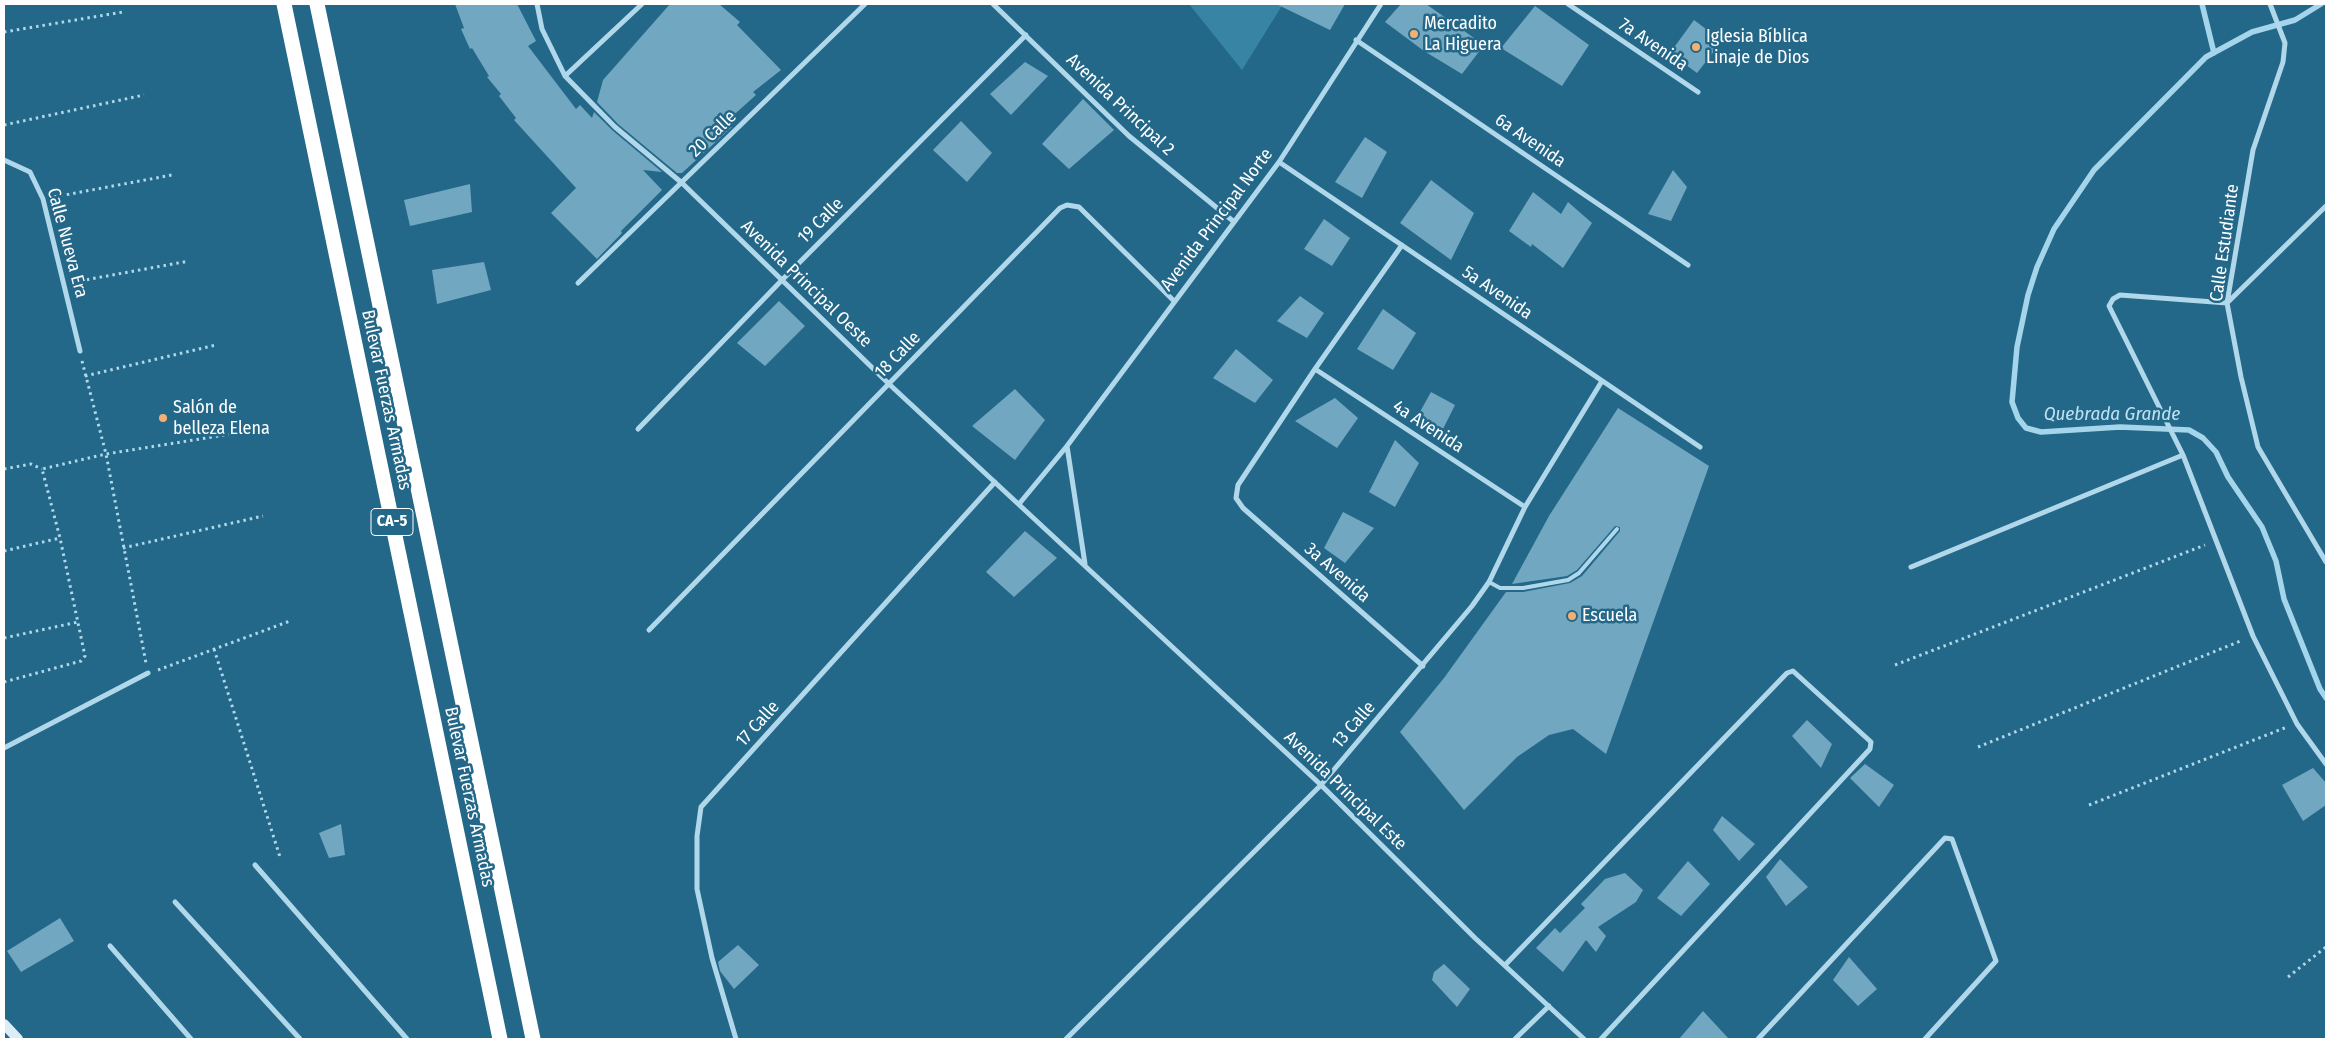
<!DOCTYPE html>
<html>
<head>
<meta charset="utf-8">
<style>
	body { margin:0 }
	#map { position:relative; width:2330px; height:1043px; overflow:hidden; background:#246889; font-family:"Fira Sans Condensed",sans-serif }
	canvas { display:block }
	.frame { position:absolute; inset:0; border:5px solid #fff; pointer-events:none }
</style>
</head>
<body>
<div id="map">
<canvas width="2330" height="1043"></canvas>
<div class="frame"></div>
</div>
<script>
const g = document.querySelector('canvas').getContext('2d');
g.lineJoin = 'round';
function fill(path, color) { g.fillStyle = color; g.fill(path, 'evenodd'); }
function trace(path, color, width, dash) { g.strokeStyle = color; g.lineWidth = width; g.lineCap = dash ? 'butt' : 'round'; g.setLineDash(dash || []); g.stroke(path); }
function label(font, color, halo, rows, align = 'center') {
  g.font = font + ' "Fira Sans Condensed",sans-serif'; g.lineWidth = 5; g.setLineDash([]); g.textBaseline = 'middle'; g.strokeStyle = halo; g.fillStyle = color; for (const [text, x, y, turn = 0] of rows) {
    g.save(); g.translate(x, y); g.rotate((+turn || 0) * Math.PI / 180); g.textAlign = isNaN(turn) ? turn : align; if (halo) g.strokeText(text, 0, 0); g.fillText(text, 0, 0); g.restore();
  }
}
fill(new Path2D(`
	M1189,4H1283L1242,70Z`), '#3884a5');
trace(new Path2D(`
	M2202,4L2214,53
	M2321,4L2295,20L2252,32L2206,57L2094,170L2054,229L2037,267L2028,295L2017,347L2012,402L2018,418L2026,428L2041,432L2120,427L2189,430L2203,438L2216,452L2228,477L2262,527L2276,561L2284,599L2320,689L2326,698`), '#a4d5ea', 5.5);
fill(new Path2D(`
	M455,4H517L536,41L528,46L576,109L580,105L592,118L594,112L612,130L662,172L643,170L662,190L621,231L622,233L597,259L551,213L576,188L514,120L516,118L499,96L501,94L487,77L489,76L472,48L470,49L461,29L464,28Z
	M670,4H719L740,22L737,25L781,70L753,92L756,95L727,121L732,127L682,173H677L618,124L597,102L603,80Z
	M1276,4H1345L1330,30Z
	M1401,4H1426L1484,45L1462,74L1424,51L1385,22Z
	M1535,6L1589,45L1562,86L1501,48Z
	M1694,20L1722,41L1697,73L1670,53Z
	M1025,62L1048,76L1011,115L990,94Z
	M1083,99L1114,130L1069,169L1042,144Z
	M961,121L992,153L967,182L933,150Z
	M1365,137L1387,152L1362,198L1335,182Z
	M1673,170L1687,187L1671,221L1648,214Z
	M1431,180L1474,213L1451,260L1400,223Z
	M470,184L472,212L410,226L404,200Z
	M1533,192L1561,214L1568,202L1592,223L1563,268L1532,244L1531,247L1509,231Z
	M1324,219L1350,238L1332,266L1304,249Z
	M484,262L491,290L437,304L432,270Z
	M1300,296L1324,313L1307,338L1277,321Z
	M779,301L805,326L765,366L737,343Z
	M1383,309L1416,333L1393,370L1357,349Z
	M1236,349L1273,380L1255,403L1213,378Z
	M1015,389L1045,420L1015,460L972,426Z
	M1431,392L1455,405L1440,435L1416,419Z
	M1335,398L1358,418L1337,448L1295,421Z
	M1618,408L1709,466L1606,754L1573,729L1549,735L1517,757L1464,810L1400,732L1444,678L1506,592H1523L1570,583L1582,576L1620,531V527L1615,526L1577,570L1567,576L1512,584L1549,516Z
	M1395,440L1419,463L1395,507L1369,492Z
	M1343,512L1374,528L1345,563L1324,548Z
	M1025,531L1057,558L1014,597L986,572Z
	M1807,720L1832,744L1821,768L1792,736Z
	M1865,764L1894,785L1879,807L1850,778Z
	M2313,768L2326,783V805L2303,821L2282,785Z
	M1722,816L1755,844L1739,861L1713,830Z
	M341,824L345,855L329,858L319,833Z
	M1780,859L1808,887L1786,906L1766,877Z
	M1688,861L1710,884L1681,916L1657,898Z
	M1625,873L1643,890L1636,902L1598,927L1606,936L1596,952L1586,940L1563,972L1536,948L1555,928L1560,933L1585,908L1581,904L1605,879Z
	M60,918L74,941L21,972L7,951Z
	M738,945L759,965L734,989L720,971L718,962Z
	M1849,957L1877,989L1858,1006L1833,980Z
	M1444,964L1470,989L1457,1007L1432,980L1434,972Z
	M1703,1011L1729,1039H1679Z`), '#71a7c0');
trace(new Path2D(`
	M4,32L123,12
	M4,125L144,95
	M54,197L172,175
	M74,282L189,261
	M82,361L106,454L146,663
	M85,376L216,345
	M4,469L31,464L42,469
	M123,548L263,516
	M4,551L60,538
	M4,638L78,622
	M214,649L280,857
	M1895,665L2205,545
	M158,670L290,621
	M4,682L81,661L85,656L60,538L42,469L106,454L244,432
	M1978,747L2243,640
	M2089,805L2287,727
	M2288,977L2326,947`), '#b0d8ea', 3, [2.5, 4]);
trace(new Path2D(`
	M1489,582L1500,588H1523L1568,580L1579,573L1617,529`), '#b0d8ea', 4);
trace(new Path2D(`
	M537,4L542,29L565,76L615,127L682,183L889,384L1321,785L1475,938L1584,1039
	M993,4L1129,136L1233,221
	M1568,4L1698,92
	M2270,4L2285,43L2283,62L2253,150L2227,303L2241,377L2258,447L2326,562
	M1356,40L1688,265
	M565,76L642,4
	M4,160L30,172L43,199L80,351
	M1279,162L1700,447
	M2326,206L2227,303L2120,295L2113,299L2109,306L2183,455L2253,636L2297,724L2326,764
	M1402,245L1315,369L1238,485L1236,498L1243,508L1423,666
	M578,283L865,4
	M1315,369L1525,507
	M638,429L783,279L1026,35
	M1019,504L1067,446
	M1085,564L1067,446L1279,162L1381,4
	M1911,567L2183,455
	M649,630L1060,208L1067,205L1079,207L1174,301
	M4,748L148,673
	M255,865L407,1039
	M175,902L300,1039
	M110,946L191,1039
	M1505,965L1787,673L1793,671L1871,742L1870,749L1601,1039
	M736,1039L712,958L697,889V836L701,807L995,482
	M1066,1039L1321,785L1472,606L1489,582L1525,507L1602,381
	M1515,1039L1549,1006
	M1758,1039L1945,838L1952,839L1996,961L1925,1039`), '#b0d8ea', 5);
trace(new Path2D(`
	M4,1024L18,1039`), '#dbeef8', 10);
trace(new Path2D(`
	M284,4L500,1039
	M317,4L533,1039`), '#fff', 15);
for (const [x, y, r, color] of [
	[1414,34,5,"#f4b073"],
	[1696,47,5,"#f4b073"],
	[163,418,5,"#f4b073"],
	[1572,616,5,"#f4b073"]
]) { const dot = new Path2D(); dot.arc(x, y, r, 0, 2 * Math.PI); g.fillStyle = color; g.fill(dot); trace(dot, '#246889', 2); }
for (const [x, y, w] of [
	[392,522,42]
]) { const box = new Path2D(); box.roundRect(x - w / 2, y - 13.5, w, 27, 4); g.fillStyle = '#246889'; g.fill(box); trace(box, '#fff', 1); }
label('bold 16px', '#fff', null, [
	["CA-5",392,522]
]);
label('18px', '#fff', '#246889', [
	["Mercadito",1424,24],
	["La Higuera",1424,45],
	["Iglesia Bíblica",1706,37],
	["Linaje de Dios",1706,58],
	["Salón de",173,408],
	["belleza Elena",173,429],
	["Escuela",1582,616]
], 'left');
label('18px', '#fff', '#246889', [
	["7a Avenida",1653,45,34],
	["Avenida Principal 2",1120,105,43],
	["20 Calle",713,134,-44],
	["6a Avenida",1530,141,34],
	["Avenida Principal Norte",1217,220,-53],
	["19 Calle",821,221,-45],
	["Calle Nueva Era",67,243,75],
	["Calle Estudiante",2225,243,-82],
	["Avenida Principal Oeste",806,284,44],
	["5a Avenida",1497,293,34],
	["18 Calle",898,355,-46],
	["Bulevar Fuerzas Armadas",386,400,78],
	["4a Avenida",1428,427,33],
	["3a Avenida",1337,573,41],
	["17 Calle",758,724,-48],
	["13 Calle",1354,725,-49],
	["Avenida Principal Este",1345,791,44],
	["Bulevar Fuerzas Armadas",469,797,78]
]);
label('italic 19px', '#bfe2f2', '#246889', [
	["Quebrada Grande",2112,415]
]);
</script>
</body>
</html>
